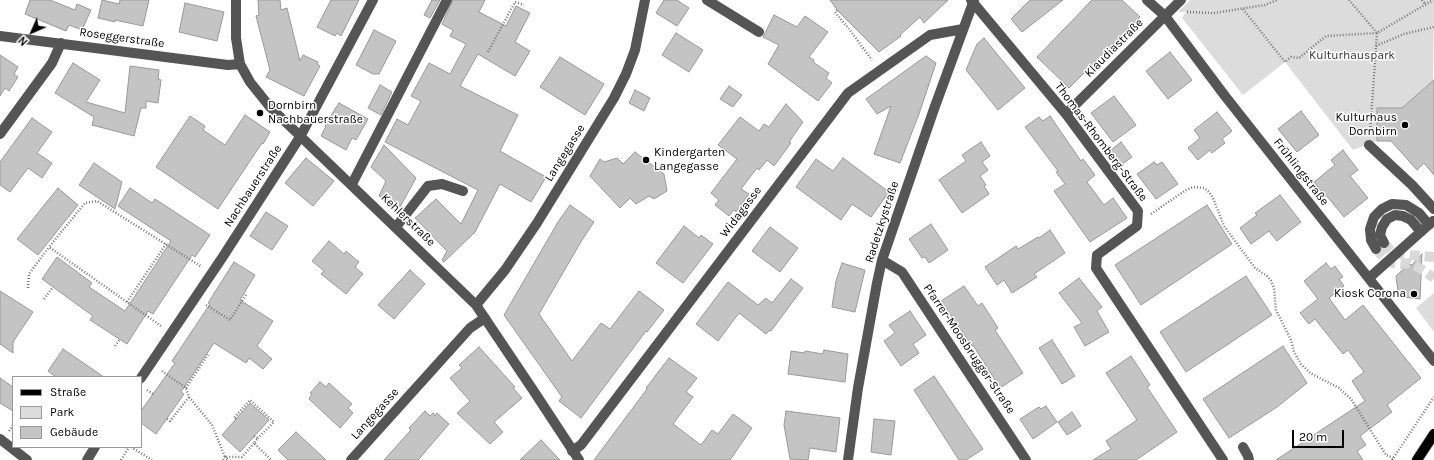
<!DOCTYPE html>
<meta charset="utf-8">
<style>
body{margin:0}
#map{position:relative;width:1434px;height:460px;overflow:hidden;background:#fff;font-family:Karla,sans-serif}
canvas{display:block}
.legend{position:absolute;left:12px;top:376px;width:130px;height:72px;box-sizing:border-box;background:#fff;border:1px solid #999;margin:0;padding:5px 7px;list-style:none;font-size:12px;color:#000}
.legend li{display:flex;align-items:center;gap:8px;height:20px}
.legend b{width:20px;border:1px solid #999}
.north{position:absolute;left:12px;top:12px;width:40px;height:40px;-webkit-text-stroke:3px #fff;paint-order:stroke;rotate:225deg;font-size:11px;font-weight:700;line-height:16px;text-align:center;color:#000}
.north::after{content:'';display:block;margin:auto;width:14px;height:18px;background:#000;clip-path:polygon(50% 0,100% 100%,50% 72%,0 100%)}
.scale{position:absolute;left:1292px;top:430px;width:52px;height:18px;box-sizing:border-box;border:2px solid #000;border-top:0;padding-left:5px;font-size:12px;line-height:14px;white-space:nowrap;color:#000;-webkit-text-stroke:3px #fff;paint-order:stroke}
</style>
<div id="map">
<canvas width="1434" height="460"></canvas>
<ul class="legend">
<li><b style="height:5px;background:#000"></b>Straße</li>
<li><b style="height:11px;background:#dcdcdc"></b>Park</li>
<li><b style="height:11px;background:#c4c4c4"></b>Gebäude</li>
</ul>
<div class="north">N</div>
<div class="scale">20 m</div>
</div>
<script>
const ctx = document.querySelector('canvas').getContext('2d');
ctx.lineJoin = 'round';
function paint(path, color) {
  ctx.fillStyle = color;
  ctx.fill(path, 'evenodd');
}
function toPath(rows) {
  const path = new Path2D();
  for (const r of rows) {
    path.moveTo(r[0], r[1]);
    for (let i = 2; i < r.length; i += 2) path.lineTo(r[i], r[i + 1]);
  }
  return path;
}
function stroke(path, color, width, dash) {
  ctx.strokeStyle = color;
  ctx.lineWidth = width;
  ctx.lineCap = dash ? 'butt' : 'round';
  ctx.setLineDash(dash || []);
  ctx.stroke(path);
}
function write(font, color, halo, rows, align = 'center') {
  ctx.font = font + ' Karla,sans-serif';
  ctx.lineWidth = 3;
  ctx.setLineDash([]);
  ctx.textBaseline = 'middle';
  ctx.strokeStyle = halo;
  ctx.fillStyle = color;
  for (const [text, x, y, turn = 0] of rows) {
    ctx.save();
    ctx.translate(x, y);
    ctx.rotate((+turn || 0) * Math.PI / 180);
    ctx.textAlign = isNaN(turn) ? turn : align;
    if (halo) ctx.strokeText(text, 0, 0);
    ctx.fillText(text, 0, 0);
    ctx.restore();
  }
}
const green = toPath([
 [1190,0,1434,0,1433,81,1402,108,1377,108,1377,141,1353,150,1285,62,1243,95,1182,18,1186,12,1178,12],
 [1434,293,1434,332,1416,308]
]);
const building = toPath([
 [30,0,50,0,75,10,77,4,91,10,82,30,69,25,66,31,25,14,30,0],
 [102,0,119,4,120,0,149,0,143,26,115,20,115,22,98,18,102,0],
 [258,0,280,0,281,10,287,8,300,61,303,55,318,62,317,64,320,66,304,96,266,77,270,70,256,16,259,15,258,0],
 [331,0,359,0,341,36,337,33,335,36,317,27,331,0],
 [432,0,440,0,430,18,424,15,432,0],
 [453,0,485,0,479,12,506,26,516,6,530,13,515,42,530,51,515,76,478,54,460,86,518,115,500,151,546,177,531,202,500,184,475,232,444,262,442,260,447,251,415,218,436,199,461,224,478,190,385,142,397,119,408,125,421,101,411,96,429,63,450,74,466,44,450,36,453,30,442,24,453,0],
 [664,0,677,0,689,8,677,26,656,13,664,0],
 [830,0,948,0,924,23,920,17,900,35,901,36,879,52,839,12,830,0],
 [1030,0,1063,0,1022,32,1011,19,1030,0],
 [1092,0,1122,0,1140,17,1069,88,1037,57,1092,0],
 [185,3,224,12,217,41,179,32,185,3],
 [774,15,797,27,805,16,828,32,809,57,814,60,813,62,829,73,826,78,832,83,818,101,768,64,779,45,763,37,774,15],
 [374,30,396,41,379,74,373,74,356,65,374,30],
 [676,33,703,50,689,72,662,55,676,33],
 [984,38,1025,88,998,110,966,70,977,44,984,38],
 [1170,52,1192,80,1168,99,1146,71,1170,52],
 [0,55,18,67,14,74,18,77,9,91,5,88,0,96,0,55],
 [926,56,936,63,919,114,900,163,874,154,891,106,877,114,866,99,926,56],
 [560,57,604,84,585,115,540,87,560,57],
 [73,63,100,80,86,102,125,113,130,66,159,70,158,79,161,80,158,103,146,101,146,108,141,108,134,136,92,125,94,117,55,93,73,63],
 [1434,80,1434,175,1424,163,1417,170,1391,141,1377,141,1377,108,1402,108,1434,80],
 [380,85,392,92,381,115,368,108,380,85],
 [729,86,742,95,733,107,720,99,729,86],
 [635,90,650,98,644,111,629,103,635,90],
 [1114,96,1136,125,1113,142,1091,113,1114,96],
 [339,103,368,119,356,140,352,138,346,150,321,136,326,126,325,125,339,103],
 [786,104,803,122,789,142,791,143,774,166,767,160,759,170,757,168,741,189,749,194,736,212,734,210,729,216,715,205,719,200,711,193,737,159,718,145,740,117,759,131,764,124,769,127,786,104],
 [1301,111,1319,135,1297,152,1278,129,1301,111],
 [1217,112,1232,131,1222,139,1225,143,1212,153,1210,150,1198,160,1188,148,1200,138,1194,130,1217,112],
 [245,115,270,132,263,144,262,143,218,209,156,167,190,116,205,126,203,130,225,145,245,115],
 [1050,116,1081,161,1083,159,1095,175,1087,182,1104,205,1113,198,1127,218,1090,242,1054,191,1065,184,1056,172,1058,171,1025,127,1039,117,1043,121,1050,116],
 [32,118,52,132,37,153,52,163,42,178,28,168,10,192,0,185,0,162,32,118],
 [981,142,990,156,982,162,988,170,980,176,986,185,984,186,989,194,962,213,939,180,966,161,962,155,981,142],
 [1121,142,1132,157,1117,168,1106,154,1121,142],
 [384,145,416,178,400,207,379,196,386,181,371,167,384,145],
 [1343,150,1358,170,1350,176,1368,198,1344,217,1326,195,1325,197,1314,182,1335,165,1331,160,1343,150],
 [635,152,664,174,667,191,654,199,649,196,636,204,630,198,620,208,590,176,600,159,604,162,617,158,623,164,635,152],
 [306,158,334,181,313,206,285,183,306,158],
 [843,158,889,192,871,217,852,204,841,220,796,187,816,159,833,171,843,158],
 [1154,162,1157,165,1162,162,1178,184,1156,199,1137,174,1154,162],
 [94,163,122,182,115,209,79,185,94,163],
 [58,188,78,205,38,255,17,239,58,188],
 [130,188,152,203,155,199,210,235,195,257,192,255,153,314,148,311,127,344,90,320,93,316,42,279,57,257,92,283,89,287,125,311,171,241,118,206,130,188],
 [1280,195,1301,222,1277,241,1269,231,1251,244,1240,228,1257,215,1255,213,1280,195],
 [570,205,594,222,582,240,539,314,572,361,601,323,610,329,639,291,664,310,647,332,646,331,581,418,559,401,562,397,504,315,558,222,570,205],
 [1207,205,1232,244,1141,305,1115,265,1207,205],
 [266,212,288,226,272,250,250,236,266,212],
 [931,224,948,250,929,263,925,257,922,258,909,239,931,224],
 [684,226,699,238,701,235,713,244,683,283,656,263,684,226],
 [770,227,798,248,780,272,752,251,770,227],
 [1050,230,1065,253,1034,274,1037,277,1012,293,1004,280,997,285,985,267,1016,246,1018,249,1038,237,1039,238,1050,230],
 [329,241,344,254,346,251,359,262,355,267,363,274,346,294,321,274,324,271,312,261,329,241],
 [1422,254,1420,299,1402,297,1398,292,1396,276,1409,264,1412,265,1422,254],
 [234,262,255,275,240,300,273,321,257,346,272,359,263,369,249,358,246,363,214,343,181,392,184,394,156,434,141,423,141,411,175,363,172,361,210,304,208,303,234,262],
 [842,263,865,270,855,312,832,307,836,281,842,263],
 [1326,263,1331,269,1335,266,1343,277,1339,279,1344,286,1329,298,1345,320,1363,305,1421,378,1387,405,1392,412,1360,436,1366,445,1357,451,1363,460,1276,460,1365,401,1352,381,1364,372,1348,350,1343,354,1315,319,1309,324,1300,313,1318,299,1304,281,1326,263],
 [410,270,425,284,394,319,378,305,410,270],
 [1246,276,1272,315,1186,372,1160,332,1246,276],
 [1079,278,1102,307,1097,311,1109,332,1085,346,1074,327,1082,323,1059,293,1079,278],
 [791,279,803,288,771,331,770,330,766,334,739,313,718,341,696,324,728,282,758,305,766,298,772,303,791,279],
 [964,286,978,306,982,303,998,328,995,330,1023,373,1000,388,973,345,972,346,941,301,964,286],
 [0,291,33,312,13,342,13,353,0,344,0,291],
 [910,311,926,335,913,344,919,353,901,366,884,341,895,333,889,325,910,311],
 [1052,340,1075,376,1062,384,1039,348,1052,340],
 [1283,346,1307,383,1277,407,1229,438,1203,399,1283,346],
 [479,347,515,387,513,388,522,398,494,422,503,432,490,444,457,413,470,401,450,378,462,368,459,365,479,347],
 [63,349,104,377,56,377,48,371,63,349],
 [824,350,848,354,845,382,788,374,791,351,805,353,805,351,823,354,824,350],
 [1131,356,1150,385,1147,387,1177,432,1136,460,1093,460,1111,449,1106,441,1137,420,1106,373,1131,356],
 [669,358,697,378,686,392,693,397,673,424,701,445,712,430,718,434,733,414,752,428,730,460,594,460,647,389,646,388,669,358],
 [934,376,983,449,966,460,959,460,914,390,934,376],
 [0,378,13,387,13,411,0,403,0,378],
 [320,382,326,387,329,383,352,404,348,408,353,413,340,428,309,399,312,394,310,393,320,382],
 [250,403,269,420,240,452,222,435,250,403],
 [1046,406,1057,422,1033,439,1020,419,1039,407,1041,409,1046,406],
 [425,411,430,416,433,413,435,416,437,413,449,424,418,460,384,460,411,430,409,428,425,411],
 [786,411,840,418,836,452,810,448,808,460,790,459,784,425,786,411],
 [1072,412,1081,426,1067,435,1058,422,1072,412],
 [874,419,895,421,891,455,871,452,874,419],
 [296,432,326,460,288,460,278,450,296,432],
 [541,440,560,460,520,460,541,440]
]);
const minorTunnel = toPath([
 [1384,243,1392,252,1405,255,1434,257],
 [1376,249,1386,260,1392,263,1401,264,1409,263,1418,267,1434,278]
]);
const path = toPath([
 [1349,0,1377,33],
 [1422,0,1426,5],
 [1243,9,1285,62,1291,57,1299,58,1326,36,1377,33],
 [837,10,835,12,849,29,872,60],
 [1187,12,1214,13,1265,5,1277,0],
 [1376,46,1404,34,1434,27],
 [488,52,515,2,524,5],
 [1370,133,1377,33,1433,0],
 [1151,214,1186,190,1193,187,1204,188,1209,192,1213,198,1224,226,1255,268,1267,276,1271,281,1274,288,1276,310,1291,340,1294,352,1301,364,1310,373,1339,388,1351,399,1386,455,1393,458],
 [28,288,29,274,49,247],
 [44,299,53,287],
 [127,302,166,244],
 [206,305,230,320,247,293],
 [161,326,49,247,85,203,97,201,202,267],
 [115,346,120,339],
 [162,371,186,388,189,397,212,425,225,457,242,457,254,443],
 [186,388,209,353],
 [147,390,153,394],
 [167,419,170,421,189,397],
 [236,419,234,418,250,400,274,422,258,438],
 [9,431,13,425],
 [254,436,258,438,254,443,271,460],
 [131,447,152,460],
 [121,460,129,447],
 [223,460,225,457,228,460],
 [1392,460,1434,397]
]);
const minor = toPath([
 [236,0,236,38,240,64,250,82,270,107,476,305,533,390,579,460],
 [707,0,759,32],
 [971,0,1066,114,1138,211,1137,226,1097,255,1096,268,1223,460],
 [1147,0,1165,16,1225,96,1434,361],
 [0,36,228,65,240,64],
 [1066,114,1181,0],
 [0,134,52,63,61,43],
 [1369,145,1412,185,1434,209],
 [352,184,447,0],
 [396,227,428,186,442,184,463,191],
 [1384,243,1380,235,1382,227,1387,219,1395,215,1403,216,1411,220,1421,232],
 [1376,249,1371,240,1370,229,1374,217,1382,209,1392,204,1406,205,1419,213,1429,225],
 [882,260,902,272,1026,460],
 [1369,278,1433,221],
 [476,305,505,270,537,223,614,98,626,74,635,50,645,0],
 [141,378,222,258,300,137,373,0],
 [0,439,27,460],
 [1243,447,1248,456,1249,460],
 [572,451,581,445,848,93,930,35,963,29],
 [87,460,95,447],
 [351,460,470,328,485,318],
 [848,460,858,388,877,283,882,260,934,109,974,0]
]);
const major = toPath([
 [1417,460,1434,434]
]);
const markers = [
 [260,113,4,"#000"],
 [1405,125,4,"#000"],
 [646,160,4,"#000"],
 [1414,294,4,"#000"]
];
const streetNames = [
 ["Roseggerstraße",122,38,8],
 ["Klaudiastraße",1114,48,-45],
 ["Thomas-Rhomberg-Straße",1101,142,53],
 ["Langegasse",565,153,-58],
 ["Frühlingstraße",1301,172,52],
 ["Nachbauerstraße",253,186,-57],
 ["Widagasse",741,212,-53],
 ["Kehlerstraße",408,220,44],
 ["Radetzkystraße",882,222,-72],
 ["Pfarrer-Moosbrugger-Straße",969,349,56],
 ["Langegasse",375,414,-48]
];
const parkNames = [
 ["Kulturhauspark",1352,56]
];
const poiNames = [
 ["Dornbirn",268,106],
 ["Nachbauerstraße",268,120],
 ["Kulturhaus",1397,118,"right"],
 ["Dornbirn",1397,132,"right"],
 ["Kindergarten",654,153],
 ["Langegasse",654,167],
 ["Kiosk Corona",1406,294,"right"]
];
paint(green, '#dcdcdc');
paint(building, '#c4c4c4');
stroke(building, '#999', 1);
stroke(minorTunnel, '#d9d9d9', 10, [10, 5]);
stroke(major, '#dbdbdb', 12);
stroke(path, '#777', 2.5, [1, 2]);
stroke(minor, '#555', 10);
stroke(major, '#000', 10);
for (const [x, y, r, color] of markers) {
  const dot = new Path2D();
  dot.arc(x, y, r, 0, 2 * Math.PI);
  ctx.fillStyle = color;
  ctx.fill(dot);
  stroke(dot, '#fff', 1.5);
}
write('12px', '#000', '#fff', streetNames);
write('12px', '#333', '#fff', parkNames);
write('12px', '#000', '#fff', poiNames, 'left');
</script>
